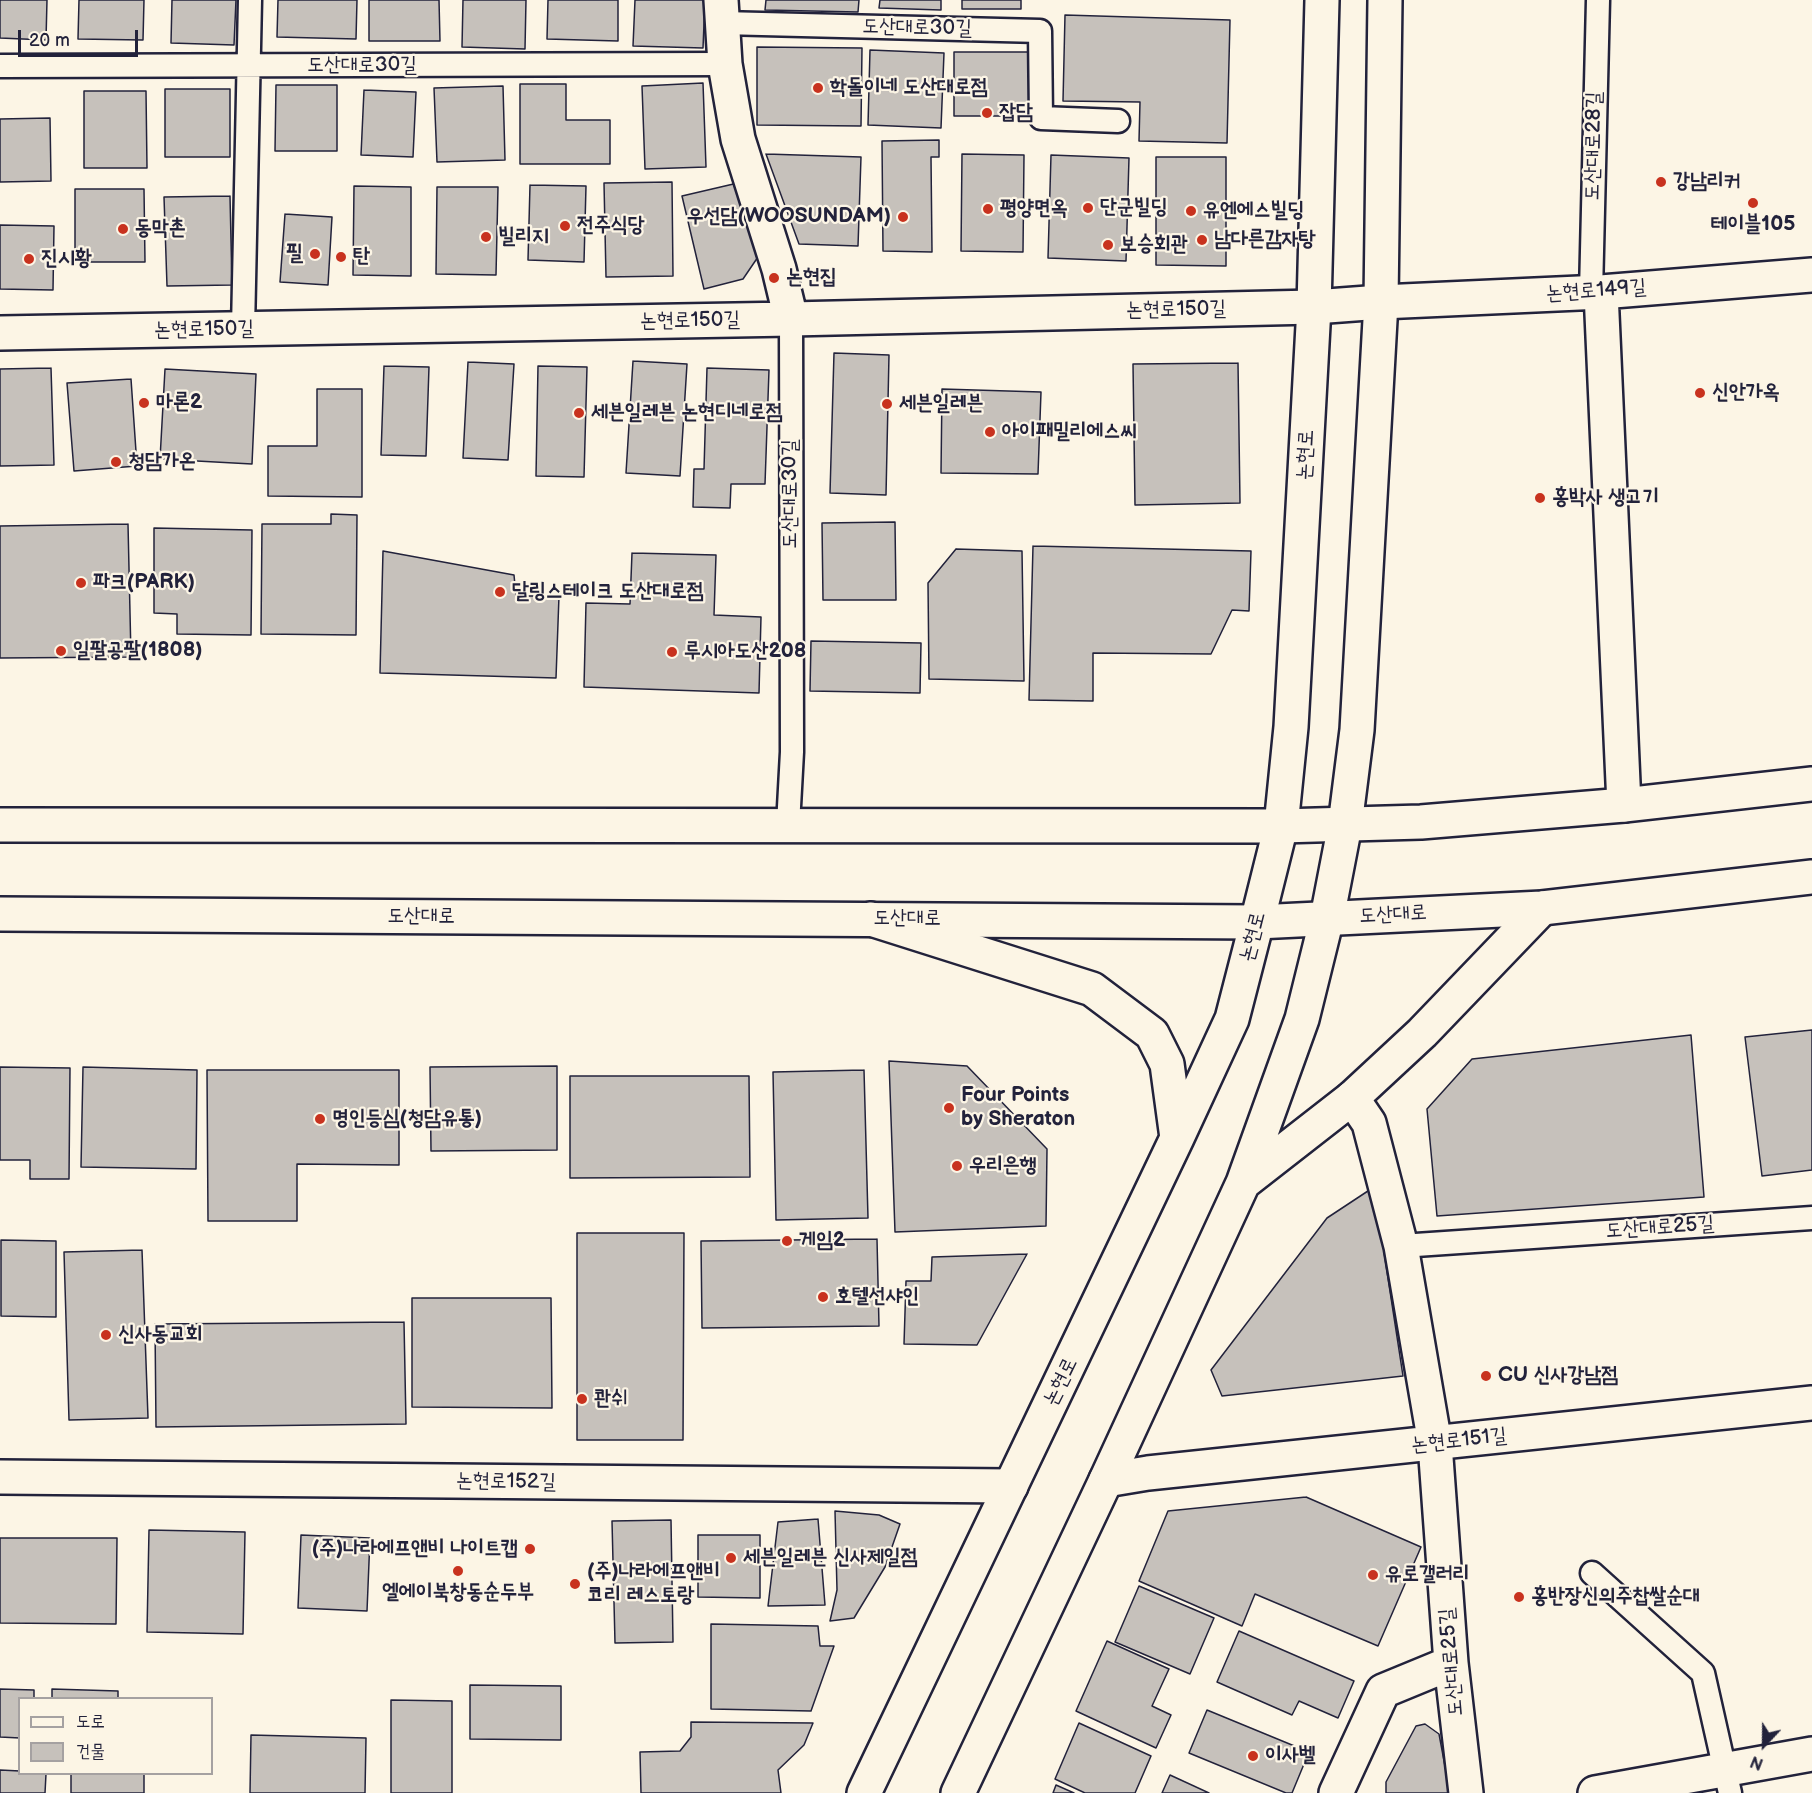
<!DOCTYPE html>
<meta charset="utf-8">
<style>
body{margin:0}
#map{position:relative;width:1812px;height:1793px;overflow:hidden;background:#fcf5e5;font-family:"Balsamiq Sans","Poor Story",sans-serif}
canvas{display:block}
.legend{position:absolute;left:18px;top:1697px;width:195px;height:78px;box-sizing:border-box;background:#fcf5e5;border:2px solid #a5a1a1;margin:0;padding:8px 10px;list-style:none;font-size:18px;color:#22223b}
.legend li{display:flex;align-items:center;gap:12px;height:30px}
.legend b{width:30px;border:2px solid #a5a1a1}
.north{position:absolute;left:1734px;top:1715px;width:60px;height:60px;-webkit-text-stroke:4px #fcf5e5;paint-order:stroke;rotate:202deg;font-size:16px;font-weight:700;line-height:24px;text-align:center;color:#22223b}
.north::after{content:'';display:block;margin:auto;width:21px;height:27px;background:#22223b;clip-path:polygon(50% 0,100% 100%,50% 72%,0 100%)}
.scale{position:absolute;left:18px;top:30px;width:120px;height:27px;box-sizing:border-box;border:3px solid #22223b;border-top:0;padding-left:8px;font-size:18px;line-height:21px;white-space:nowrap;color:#22223b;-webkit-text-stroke:4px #fcf5e5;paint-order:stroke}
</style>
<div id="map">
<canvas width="1812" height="1793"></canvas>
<ul class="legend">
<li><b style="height:8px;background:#fcf5e5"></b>도로</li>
<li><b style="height:16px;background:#c6c1bb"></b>건물</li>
</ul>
<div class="north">N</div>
<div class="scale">20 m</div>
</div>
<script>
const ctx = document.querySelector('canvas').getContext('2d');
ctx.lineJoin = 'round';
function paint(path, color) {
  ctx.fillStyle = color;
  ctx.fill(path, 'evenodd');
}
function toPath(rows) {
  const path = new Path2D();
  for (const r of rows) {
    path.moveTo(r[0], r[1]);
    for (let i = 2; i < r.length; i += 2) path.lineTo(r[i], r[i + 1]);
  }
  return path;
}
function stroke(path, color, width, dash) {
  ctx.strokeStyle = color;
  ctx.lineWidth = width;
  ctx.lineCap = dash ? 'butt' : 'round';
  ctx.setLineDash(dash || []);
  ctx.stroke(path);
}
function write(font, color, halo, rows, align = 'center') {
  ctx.font = font + ' "Balsamiq Sans","Poor Story",sans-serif';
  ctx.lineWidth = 4.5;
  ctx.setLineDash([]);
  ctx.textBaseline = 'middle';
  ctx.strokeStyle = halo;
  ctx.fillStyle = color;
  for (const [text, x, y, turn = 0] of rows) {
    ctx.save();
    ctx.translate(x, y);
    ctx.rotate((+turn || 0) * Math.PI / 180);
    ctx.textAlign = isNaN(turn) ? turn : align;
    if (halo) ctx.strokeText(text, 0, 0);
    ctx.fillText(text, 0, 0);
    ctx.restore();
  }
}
const building = toPath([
 [0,0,47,0,46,40,0,38,0,0],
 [79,0,144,0,143,40,78,39,79,0],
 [172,0,236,0,234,45,171,43,172,0],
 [278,0,357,0,356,39,277,37,278,0],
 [369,0,439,0,440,41,369,41,369,0],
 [463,0,526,0,525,49,462,47,463,0],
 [548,0,618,0,618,41,547,39,548,0],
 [635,0,705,0,703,48,633,46,635,0],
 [766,0,859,0,858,12,765,10,766,0],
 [880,0,941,0,941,10,879,8,880,0],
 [962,0,1021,0,1021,9,962,9,962,0],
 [1065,15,1230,20,1227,143,1139,141,1140,102,1063,101,1065,15],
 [757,47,862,48,861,126,757,125,757,47],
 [870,50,944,53,941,128,868,125,870,50],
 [954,52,1030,52,1030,116,954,116,954,52],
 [703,83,706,167,645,169,642,86,703,83],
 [520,84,566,84,566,120,610,120,610,164,520,164,520,84],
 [276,85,337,85,337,151,275,151,276,85],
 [503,86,505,160,437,162,434,88,503,86],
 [165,89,230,89,230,157,165,157,165,89],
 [364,90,416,92,413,157,361,155,364,90],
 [84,91,146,91,147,168,84,168,84,91],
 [50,118,51,181,0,182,0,119,50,118],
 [939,140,939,157,931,157,932,252,883,251,882,141,939,140],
 [766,154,861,157,858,246,799,244,766,154],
 [962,154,1024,155,1023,252,961,251,962,154],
 [1051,155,1129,158,1126,261,1048,258,1051,155],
 [1156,157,1226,157,1226,266,1156,265,1156,157],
 [672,182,673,276,606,277,604,183,672,182],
 [742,182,760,254,743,279,704,289,682,196,742,182],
 [530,185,586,186,584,262,528,260,530,185],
 [354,186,411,187,411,276,353,275,354,186],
 [437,187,498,187,496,275,436,274,437,187],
 [75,189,144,189,145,262,75,262,75,189],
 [230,196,232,285,167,286,164,197,230,196],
 [285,214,332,217,328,285,280,282,285,214],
 [0,225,54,226,53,290,0,289,0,225],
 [834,353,889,355,886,495,830,493,834,353],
 [633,361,687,364,680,476,626,473,633,361],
 [468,362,514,364,508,460,463,458,468,362],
 [1238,363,1240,503,1135,505,1133,364,1238,363],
 [384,366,429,367,426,456,381,455,384,366],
 [538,366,587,367,584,477,536,476,538,366],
 [51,368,54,465,0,466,0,369,51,368],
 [707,368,769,370,765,484,731,484,730,508,693,507,694,469,704,469,707,368],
 [165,369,256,374,252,464,160,459,165,369],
 [131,379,137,466,74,471,67,383,131,379],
 [317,389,362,389,362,497,268,496,268,446,317,446,317,389],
 [942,389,1041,392,1038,474,941,473,942,389],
 [331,514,357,515,356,635,261,634,262,524,331,524,331,514],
 [895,522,896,600,823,600,822,523,895,522],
 [128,524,131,657,0,658,0,526,128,524],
 [154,528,252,530,251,635,177,634,177,614,154,613,154,528],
 [1033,546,1251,551,1249,611,1232,610,1211,654,1093,653,1093,701,1029,700,1033,546],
 [956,549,1022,551,1024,681,929,679,928,583,956,549],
 [383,551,514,575,516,596,559,596,556,678,380,673,383,551],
 [632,553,716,555,714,615,761,617,759,693,584,687,586,603,630,604,632,553],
 [811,641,921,643,920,693,810,691,811,641],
 [1812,1030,1812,1170,1762,1176,1745,1037,1812,1030],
 [1691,1035,1704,1197,1437,1216,1427,1109,1472,1059,1691,1035],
 [889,1061,967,1066,1047,1149,1046,1226,895,1232,889,1061],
 [557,1066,557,1150,431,1151,430,1067,557,1066],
 [0,1067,70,1068,69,1179,30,1179,30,1160,0,1160,0,1067],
 [83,1067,197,1070,196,1169,81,1167,83,1067],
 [207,1070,399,1070,399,1165,297,1164,297,1221,208,1221,207,1070],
 [864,1070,868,1218,776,1220,773,1072,864,1070],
 [570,1076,749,1076,750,1177,570,1178,570,1076],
 [1374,1187,1403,1376,1222,1396,1211,1370,1327,1218,1374,1187],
 [577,1233,684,1233,683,1440,577,1440,577,1233],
 [877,1239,879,1326,702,1328,701,1241,877,1239],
 [1,1240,56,1241,56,1317,1,1316,1,1240],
 [142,1250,148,1418,69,1420,64,1252,142,1250],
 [1027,1254,977,1345,904,1344,906,1281,931,1281,932,1257,1027,1254],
 [412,1298,551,1298,552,1408,412,1407,412,1298],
 [404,1322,406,1424,156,1427,155,1324,404,1322],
 [1306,1497,1421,1547,1378,1646,1255,1594,1242,1626,1139,1581,1168,1511,1306,1497],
 [835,1511,879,1515,900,1524,885,1567,854,1618,830,1621,837,1590,835,1511],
 [818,1519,825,1605,768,1606,778,1522,818,1519],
 [671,1520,673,1642,615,1643,612,1521,671,1520],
 [149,1530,245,1532,243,1634,147,1632,149,1530],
 [301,1535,370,1538,367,1611,298,1608,301,1535],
 [698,1535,760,1535,760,1598,698,1597,698,1535],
 [0,1538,117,1538,116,1624,0,1623,0,1538],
 [1139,1586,1214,1618,1190,1674,1115,1642,1139,1586],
 [711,1624,818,1626,820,1646,834,1646,811,1711,711,1709,711,1624],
 [1239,1631,1354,1681,1338,1718,1299,1701,1292,1715,1217,1682,1239,1631],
 [1107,1641,1169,1669,1152,1706,1171,1715,1156,1748,1076,1711,1107,1641],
 [470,1685,561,1686,561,1740,470,1739,470,1685],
 [0,1689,34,1690,34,1698,20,1698,20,1738,0,1737,0,1689],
 [52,1689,118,1691,118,1698,52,1698,52,1689],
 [391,1700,452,1701,452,1793,391,1793,391,1700],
 [1207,1710,1309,1752,1292,1793,1286,1793,1189,1753,1207,1710],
 [691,1722,813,1723,804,1745,778,1770,781,1793,641,1793,640,1752,680,1751,691,1737,691,1722],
 [1079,1723,1151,1756,1135,1793,1085,1793,1055,1779,1079,1723],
 [1425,1724,1439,1734,1450,1793,1386,1793,1386,1782,1416,1726,1425,1724],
 [251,1735,366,1738,365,1793,250,1793,251,1735],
 [0,1770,20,1771,20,1774,46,1774,45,1793,0,1793,0,1770],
 [71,1774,144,1774,144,1793,71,1793,71,1774],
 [1170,1775,1209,1793,1162,1793,1170,1775],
 [1056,1785,1074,1793,1053,1793,1056,1785]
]);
const service = toPath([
 [722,23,1040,31,1041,118,1118,121],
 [0,66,725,64],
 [1591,293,1598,0],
 [243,329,250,0],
 [788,825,792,752,791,319],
 [1401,1246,1812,1218],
 [1592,1573,1703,1673,1730,1793]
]);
const minor = toPath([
 [721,0,725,64,738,139,779,269,791,319],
 [1601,292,1624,805],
 [0,333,791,319,1314,307,1381,302,1601,292,1812,275],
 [1352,1098,1369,1123,1401,1246,1435,1444,1451,1663,1466,1793],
 [0,1477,1011,1486],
 [1106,1480,1148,1473,1812,1403],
 [1336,1793,1383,1691,1451,1663],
 [1595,1793,1812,1754]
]);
const secondary = toPath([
 [0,825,1281,826,1421,822,1624,805,1812,784],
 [0,914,1257,922,1542,908,1812,877]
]);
const primary = toPath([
 [871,919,1092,989,1152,1034,1167,1064,1177,1138],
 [1243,1183,1352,1098,1422,1033,1542,908],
 [864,1793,1177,1138,1232,1019,1257,922,1281,826,1291,727,1314,307,1322,0],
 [958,1793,1106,1480,1243,1183,1302,1019,1327,918,1345,825,1357,730,1381,302,1385,0]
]);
const markers = [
 [818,88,6,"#c8321e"],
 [987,113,6,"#c8321e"],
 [1661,182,6,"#c8321e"],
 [1753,203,6,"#c8321e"],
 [1088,208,6,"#c8321e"],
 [988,209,6,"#c8321e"],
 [1191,211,6,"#c8321e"],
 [903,217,6,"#c8321e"],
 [565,226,6,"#c8321e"],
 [123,229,6,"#c8321e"],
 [486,237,6,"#c8321e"],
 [1202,240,6,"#c8321e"],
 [1108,245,6,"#c8321e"],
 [315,254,6,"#c8321e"],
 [341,257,6,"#c8321e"],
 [29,259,6,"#c8321e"],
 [774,278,6,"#c8321e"],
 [1700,393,6,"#c8321e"],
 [144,403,6,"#c8321e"],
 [887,404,6,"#c8321e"],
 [579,413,6,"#c8321e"],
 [990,432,6,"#c8321e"],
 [116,462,6,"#c8321e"],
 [1540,498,6,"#c8321e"],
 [81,583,6,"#c8321e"],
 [500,592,6,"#c8321e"],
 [61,651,6,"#c8321e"],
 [672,652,6,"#c8321e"],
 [949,1108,6,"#c8321e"],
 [320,1119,6,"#c8321e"],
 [957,1166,6,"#c8321e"],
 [787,1241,6,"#c8321e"],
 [823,1297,6,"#c8321e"],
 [106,1335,6,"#c8321e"],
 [1486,1376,6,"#c8321e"],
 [582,1399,6,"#c8321e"],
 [530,1549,6,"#c8321e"],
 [731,1558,6,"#c8321e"],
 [458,1571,6,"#c8321e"],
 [1373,1575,6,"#c8321e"],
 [575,1584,6,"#c8321e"],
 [1519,1597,6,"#c8321e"],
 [1253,1756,6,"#c8321e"]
];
const streetNames = [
 ["도산대로30길",917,28,1],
 ["도산대로30길",362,66],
 ["도산대로28길",1594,146,-89],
 ["논현로149길",1596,291,-4],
 ["논현로150길",1176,310,-1],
 ["논현로150길",690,321,-1],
 ["논현로150길",204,330,-1],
 ["논현로",1306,455,-87],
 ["도산대로30길",791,494,-90],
 ["도산대로",1393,915,-3],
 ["도산대로",421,917],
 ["도산대로",907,919],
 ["논현로",1253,937,-76],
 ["도산대로25길",1660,1228,-4],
 ["논현로",1061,1382,-64],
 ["논현로151길",1459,1441,-6],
 ["논현로152길",506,1482,1],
 ["도산대로25길",1452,1662,-95]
];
const poiNames = [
 ["학돌이네 도산대로점",830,88],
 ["잡담",999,113],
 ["강남리커",1673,182],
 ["단군빌딩",1100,208],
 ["평양면옥",1000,209],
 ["유엔에스빌딩",1203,211],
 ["우선담(WOOSUNDAM)",891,217,"right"],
 ["테이블105",1753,225,"center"],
 ["전주식당",577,226],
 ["동막촌",135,229],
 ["빌리지",498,237],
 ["남다른감자탕",1214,240],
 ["보승회관",1120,245],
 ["필",303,254,"right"],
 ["탄",353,257],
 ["진시황",41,259],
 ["논현집",786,278],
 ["신안가옥",1712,393],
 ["마론2",156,403],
 ["세븐일레븐",899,404],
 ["세븐일레븐 논현디네로점",591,413],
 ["아이패밀리에스씨",1002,432],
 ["청담가온",128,462],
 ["홍박사 생고기",1552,498],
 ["파크(PARK)",93,583],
 ["달링스테이크 도산대로점",512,592],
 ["일팔공팔(1808)",73,651],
 ["루시아도산208",684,652],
 ["Four Points",961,1096],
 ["by Sheraton",961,1120],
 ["명인등심(청담유통)",332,1119],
 ["우리은행",969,1166],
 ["게임2",799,1241],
 ["호텔선샤인",835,1297],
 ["신사동교회",118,1335],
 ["CU 신사강남점",1498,1376],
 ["콴쉬",594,1399],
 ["(주)나라에프앤비 나이트캡",518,1549,"right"],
 ["세븐일레븐 신사제일점",743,1558],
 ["(주)나라에프앤비",587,1572],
 ["코리 레스토랑",587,1596],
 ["유로갤러리",1385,1575],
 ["엘에이북창동순두부",458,1593,"center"],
 ["홍반장신의주찹쌀순대",1531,1597],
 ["이사벨",1265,1756]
];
paint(building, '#c6c1bb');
stroke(building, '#22223b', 1.5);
stroke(service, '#22223b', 27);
stroke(minor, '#22223b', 38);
stroke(secondary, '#22223b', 38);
stroke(primary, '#22223b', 38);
stroke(service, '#fcf5e5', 22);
stroke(minor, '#fcf5e5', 33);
stroke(secondary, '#fcf5e5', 33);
stroke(primary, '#fcf5e5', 33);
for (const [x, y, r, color] of markers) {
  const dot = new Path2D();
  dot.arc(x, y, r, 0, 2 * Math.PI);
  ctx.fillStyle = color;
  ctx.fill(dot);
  stroke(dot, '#fcf5e5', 2);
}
write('21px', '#22223b', '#fcf5e5', streetNames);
write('bold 21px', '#22223b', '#fcf5e5', poiNames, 'left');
</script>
